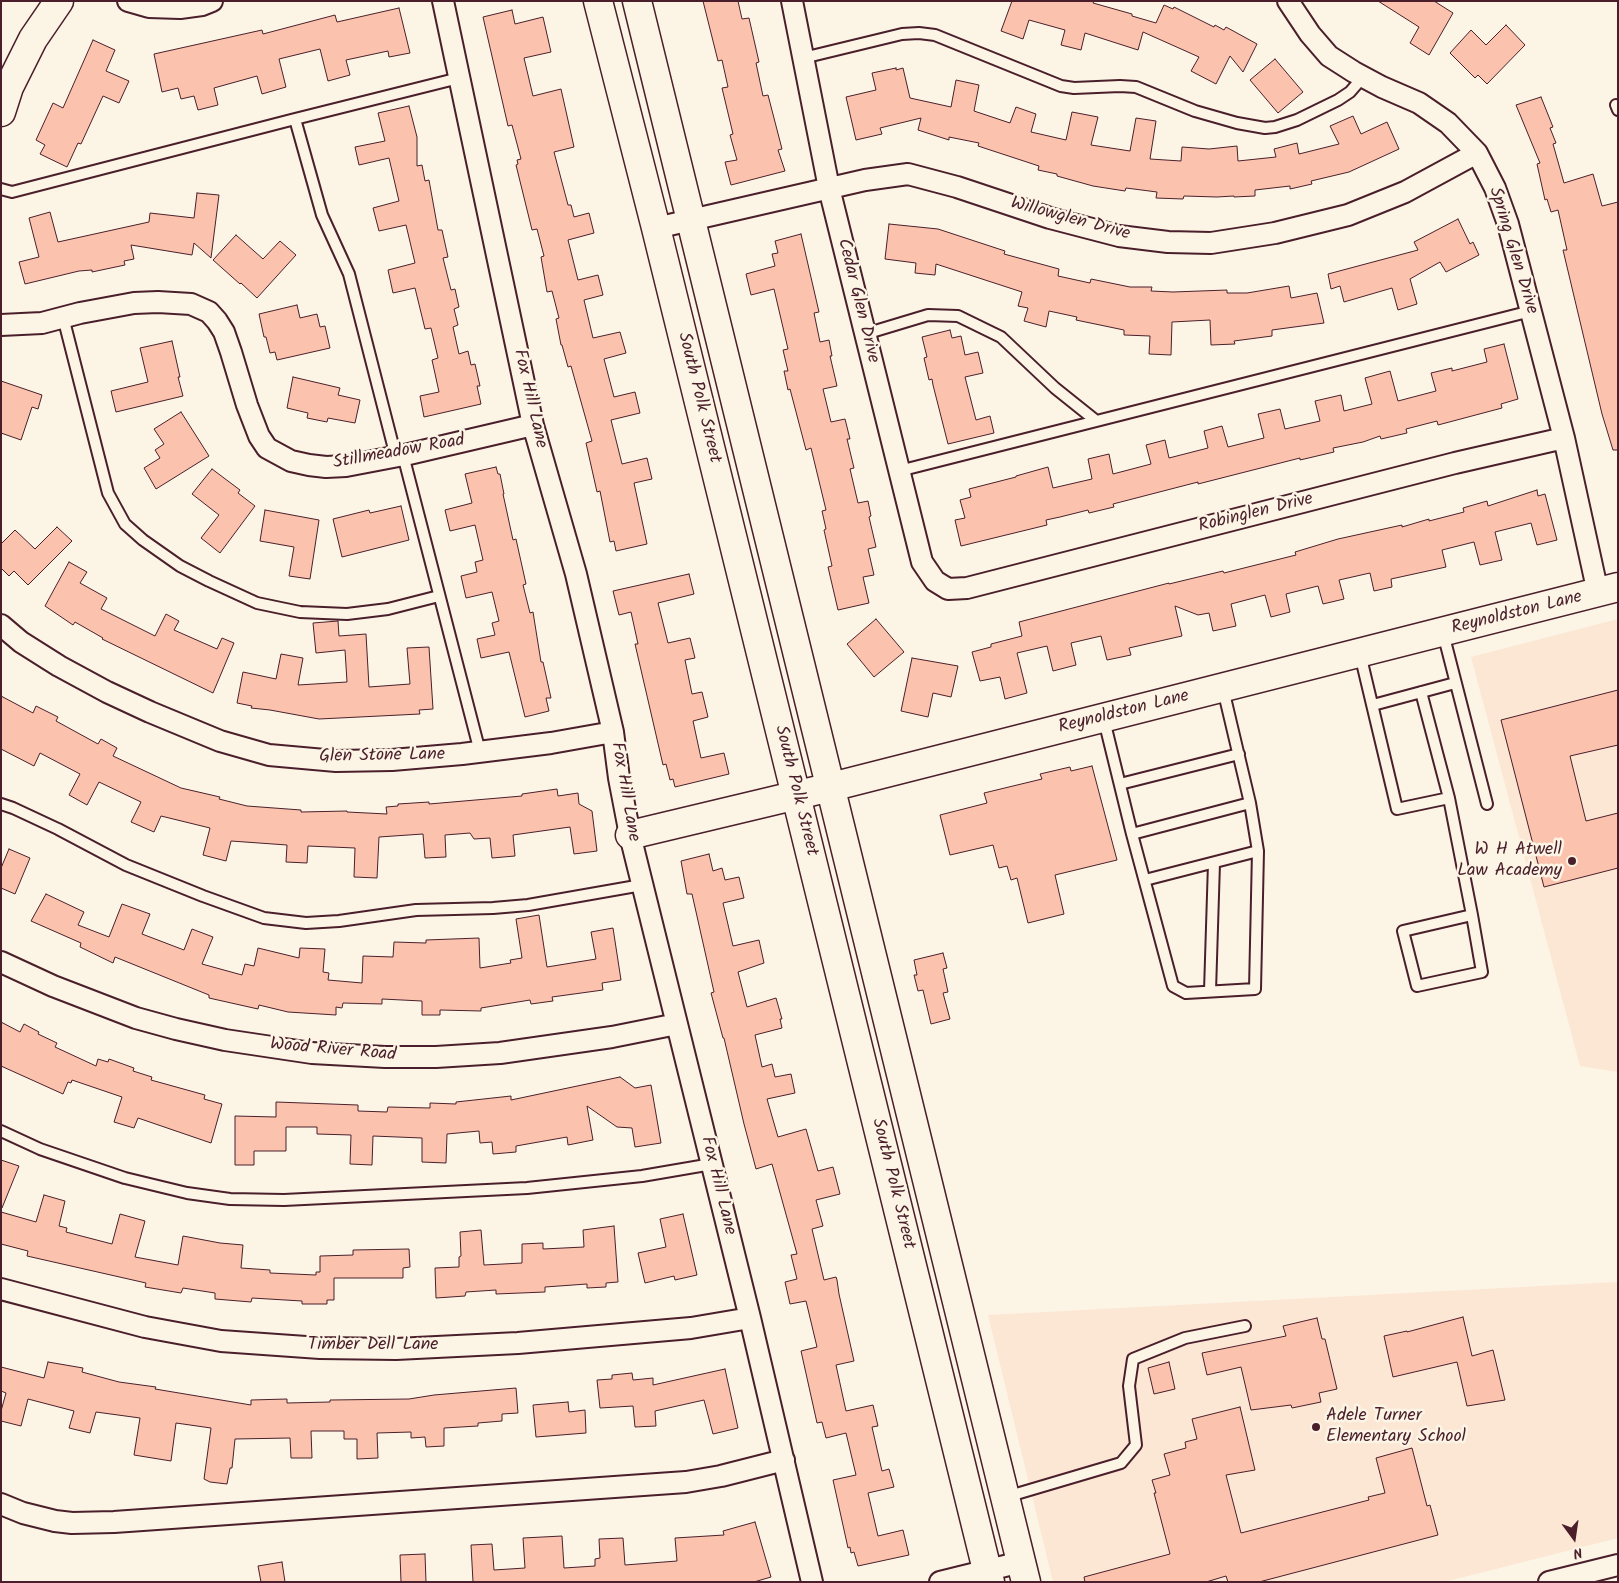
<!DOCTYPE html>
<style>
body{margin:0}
#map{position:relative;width:1619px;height:1583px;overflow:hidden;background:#fcf5e5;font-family:Kalam,sans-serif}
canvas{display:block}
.frame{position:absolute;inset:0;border:2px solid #4a1f2b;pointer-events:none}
.north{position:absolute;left:1549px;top:1513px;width:50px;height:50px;-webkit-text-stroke:4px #fcf5e5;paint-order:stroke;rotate:166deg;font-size:14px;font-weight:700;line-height:20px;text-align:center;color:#4a1f2b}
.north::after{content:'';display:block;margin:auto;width:18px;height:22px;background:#4a1f2b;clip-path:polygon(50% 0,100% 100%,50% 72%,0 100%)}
</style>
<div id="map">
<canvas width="1619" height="1583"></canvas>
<div class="frame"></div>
<div class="north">N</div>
</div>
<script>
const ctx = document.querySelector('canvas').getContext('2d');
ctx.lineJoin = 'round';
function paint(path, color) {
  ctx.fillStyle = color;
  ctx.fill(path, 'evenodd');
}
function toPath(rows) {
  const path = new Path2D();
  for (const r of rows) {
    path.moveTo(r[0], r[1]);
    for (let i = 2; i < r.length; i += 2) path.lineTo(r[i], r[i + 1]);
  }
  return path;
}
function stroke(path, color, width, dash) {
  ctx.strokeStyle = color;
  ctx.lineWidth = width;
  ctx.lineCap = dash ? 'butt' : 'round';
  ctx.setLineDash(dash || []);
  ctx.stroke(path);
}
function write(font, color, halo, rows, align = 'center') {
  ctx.font = font + ' Kalam,sans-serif';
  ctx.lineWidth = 5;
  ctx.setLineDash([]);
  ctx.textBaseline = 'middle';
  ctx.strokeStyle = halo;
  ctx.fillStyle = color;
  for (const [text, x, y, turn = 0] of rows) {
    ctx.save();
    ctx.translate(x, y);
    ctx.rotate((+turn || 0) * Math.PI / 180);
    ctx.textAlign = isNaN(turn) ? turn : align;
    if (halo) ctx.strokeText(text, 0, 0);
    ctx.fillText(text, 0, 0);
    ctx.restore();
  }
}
const built = toPath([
 [1618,619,1618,1072,1580,1066,1471,657],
 [1618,1282,1618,1538,1444,1582,1053,1582,988,1315]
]);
const building = toPath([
 [703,1,738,1,742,19,749,18,759,62,756,63,763,96,768,95,782,149,778,150,785,171,731,185,725,162,737,160,730,135,733,134,722,88,728,87,722,60,718,61,703,1],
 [1012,1,1094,1,1093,3,1132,14,1132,16,1156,23,1164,5,1173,9,1174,7,1214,27,1215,25,1224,30,1226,27,1257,44,1243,72,1230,56,1216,84,1191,71,1199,57,1143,32,1138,50,1085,33,1081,50,1061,45,1065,30,1029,20,1023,39,1001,31,1012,1],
 [1378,1,1434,1,1453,13,1429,55,1410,43,1419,27,1378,1],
 [399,8,410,53,389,57,388,51,346,60,350,75,328,81,320,49,279,59,286,87,262,94,257,76,214,88,218,105,198,110,194,96,181,99,178,88,162,92,154,54,262,30,263,34,335,15,337,22,399,8],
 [512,10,515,24,543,17,551,52,524,58,533,96,561,89,574,147,554,152,568,205,571,205,574,217,589,213,594,233,568,240,578,280,598,275,603,295,584,300,593,338,620,332,626,353,604,359,614,397,635,392,640,413,611,420,622,464,647,458,652,479,634,483,647,544,616,551,614,541,610,542,600,491,597,492,586,443,592,441,571,366,568,367,562,345,561,345,556,319,559,318,552,291,547,292,541,257,544,256,537,229,532,230,516,165,518,164,517,160,521,159,512,125,508,126,483,17,512,10],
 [1506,25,1525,45,1487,84,1478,75,1475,78,1450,53,1471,30,1486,45,1506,25],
 [93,40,115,50,106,71,129,81,119,103,103,96,81,144,78,143,67,167,40,154,45,145,36,140,53,103,63,108,93,40],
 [1275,59,1303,92,1278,113,1250,80,1275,59],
 [896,68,896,70,903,68,910,98,951,107,956,80,979,85,974,111,1010,123,1016,107,1036,114,1031,132,1066,140,1072,112,1098,117,1091,145,1130,151,1136,118,1156,121,1150,159,1181,161,1182,147,1209,149,1237,146,1238,161,1276,157,1274,149,1297,143,1299,154,1339,144,1330,126,1353,116,1361,134,1387,122,1399,149,1349,172,1311,181,1312,184,1290,189,1290,186,1255,190,1255,196,1234,197,1234,196,1217,197,1184,196,1183,199,1156,198,1157,192,1126,188,1125,191,1093,186,1057,176,1057,174,1038,170,1039,166,978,146,979,143,949,137,949,140,918,130,921,118,880,128,882,134,856,140,846,97,876,90,872,73,896,68],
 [1541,97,1553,127,1550,128,1556,143,1553,144,1564,183,1593,174,1602,206,1618,202,1618,450,1613,450,1602,414,1563,250,1567,250,1558,210,1551,212,1547,199,1545,200,1537,164,1540,163,1516,105,1541,97],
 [409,106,417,137,417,166,422,165,425,181,429,180,438,230,442,230,448,257,443,258,451,290,455,289,459,307,454,309,458,325,453,327,459,354,468,351,471,365,475,364,480,386,477,386,481,404,424,417,420,396,439,392,432,360,438,358,431,328,425,329,415,288,393,293,388,270,415,263,406,225,379,231,373,208,399,201,389,158,359,165,355,147,385,141,378,113,409,106],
 [197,193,219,195,211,258,194,243,192,255,131,245,134,259,124,261,125,265,92,272,92,270,79,271,25,284,19,262,39,257,29,218,50,212,58,242,149,222,150,213,194,218,197,193],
 [1458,219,1470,244,1473,242,1479,255,1446,272,1440,262,1410,279,1417,304,1398,310,1392,288,1344,302,1340,286,1331,289,1328,274,1418,250,1414,242,1458,219],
 [889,224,938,229,1005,251,1004,254,1059,269,1058,276,1090,283,1091,279,1130,287,1152,287,1151,291,1173,292,1227,290,1227,293,1247,293,1289,286,1291,298,1317,293,1324,323,1272,330,1272,336,1234,341,1235,344,1211,345,1210,320,1172,322,1171,355,1149,354,1150,336,1124,335,1124,330,1076,320,1077,317,1049,311,1046,327,1024,321,1028,308,1018,306,1022,292,936,264,935,275,915,273,916,263,885,259,889,224],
 [801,234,819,312,814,313,820,342,829,340,832,356,830,356,837,386,823,389,831,422,845,419,850,439,847,439,854,468,850,469,858,503,868,501,871,516,869,517,876,547,868,549,874,575,863,577,869,603,838,610,828,567,832,566,824,530,826,529,822,511,826,510,811,448,806,450,790,389,788,390,784,371,788,371,783,350,788,349,774,289,751,295,746,274,775,266,772,254,778,253,775,241,801,234],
 [236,235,263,259,280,241,296,255,257,298,241,283,240,284,213,260,236,235],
 [297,305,300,318,317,314,320,327,325,326,330,348,277,360,275,352,270,353,266,337,264,337,259,314,297,305],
 [950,330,952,338,961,336,965,355,978,352,983,373,965,377,976,420,990,416,994,433,948,444,933,385,932,379,929,380,924,358,927,357,922,337,950,330],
 [172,341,180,377,178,377,183,396,116,412,111,391,148,382,140,348,172,341],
 [1504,344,1518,399,1501,404,1502,408,1438,425,1437,421,1406,429,1407,433,1381,439,1380,436,1363,442,1333,448,1334,452,1300,460,1300,458,1198,484,1198,482,1113,504,1114,507,1089,513,1088,510,1060,517,1046,520,1047,525,961,546,955,520,965,518,960,500,971,497,969,489,1016,477,1016,476,1048,467,1053,488,1092,479,1088,459,1109,454,1113,474,1151,464,1146,445,1165,440,1169,458,1208,448,1204,431,1222,426,1228,447,1264,438,1258,414,1280,409,1285,429,1320,421,1315,401,1341,395,1344,411,1372,404,1365,378,1390,371,1398,401,1436,391,1431,373,1452,368,1452,371,1487,362,1484,349,1504,344],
 [293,377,340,388,338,395,360,400,355,423,328,418,327,422,307,418,308,413,287,408,293,377],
 [1,381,42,395,38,409,32,407,21,440,1,433,1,381],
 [181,412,209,456,156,489,144,468,160,458,155,450,164,444,154,429,181,412],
 [496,467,498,474,500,474,504,494,503,494,513,540,516,539,526,584,523,585,530,613,533,612,541,662,543,662,551,698,546,698,549,711,525,717,509,652,481,658,477,639,495,635,492,623,499,621,492,592,466,598,461,576,477,572,475,562,483,560,475,525,450,531,445,510,472,503,465,474,496,467],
 [212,469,240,490,238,493,255,506,220,553,201,538,219,515,192,494,212,469],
 [1537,490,1538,496,1545,494,1557,540,1537,545,1531,523,1495,532,1502,560,1480,565,1474,542,1442,550,1446,567,1391,579,1392,587,1374,591,1370,573,1339,580,1344,599,1323,604,1318,586,1286,594,1290,612,1271,617,1265,595,1231,604,1236,626,1213,631,1209,613,1198,615,1175,606,1182,636,1129,648,1131,655,1107,660,1101,636,1071,643,1076,665,1053,671,1047,646,1017,653,1027,693,1005,699,1000,677,980,681,972,652,991,647,991,644,1022,636,1019,622,1169,583,1169,584,1223,571,1224,573,1296,555,1295,552,1338,539,1402,525,1402,527,1429,519,1429,521,1464,512,1463,508,1487,501,1488,506,1537,490],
 [401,506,409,540,342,557,333,519,369,510,370,513,401,506],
 [265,510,319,520,310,579,289,576,294,547,260,541,265,510],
 [57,527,72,541,28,585,14,571,9,576,1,568,1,544,15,530,35,549,57,527],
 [69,562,87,572,80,583,107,598,101,609,155,636,166,614,179,621,174,630,217,649,222,638,234,643,213,693,102,639,103,638,75,622,73,625,45,606,69,562],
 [689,574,694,594,658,603,668,643,690,638,695,658,685,660,692,694,702,692,708,717,693,721,701,758,724,753,729,774,675,787,673,779,670,780,666,764,663,765,635,644,638,644,631,612,619,615,613,591,689,574],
 [876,619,904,652,874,677,847,644,876,619],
 [338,621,339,636,366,634,369,687,410,684,407,648,429,647,433,709,419,710,420,714,319,719,270,710,251,708,252,706,237,703,243,672,276,679,281,654,303,658,298,685,347,682,345,650,316,653,313,623,338,621],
 [912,658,958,666,951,697,933,693,928,717,901,711,912,658],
 [1618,690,1618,745,1570,756,1586,821,1618,813,1618,868,1544,887,1501,720,1618,690],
 [1,696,33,713,36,706,58,717,56,721,98,744,101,739,117,748,113,756,181,788,220,797,219,799,247,806,301,810,301,812,347,811,347,812,387,814,386,807,398,806,398,804,429,802,429,804,522,796,522,794,557,789,558,796,578,793,579,804,592,811,597,851,574,854,570,827,513,835,515,856,492,858,490,838,474,839,470,833,445,835,446,857,425,858,423,834,379,837,377,878,354,877,355,848,308,846,307,863,286,862,287,845,231,841,226,861,203,855,210,828,161,816,154,832,131,822,141,802,99,782,87,805,69,795,80,774,40,753,34,766,1,749,1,696],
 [1092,766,1117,860,1055,875,1064,914,1028,923,1017,878,1011,880,1007,866,999,868,993,845,950,855,940,815,987,803,984,793,1042,779,1040,774,1070,767,1071,771,1092,766],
 [9,849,30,858,15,894,1,888,1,868,9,849],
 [709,854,713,871,722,868,725,880,739,877,744,898,723,903,733,946,759,940,764,963,738,972,747,1007,776,998,782,1019,780,1019,782,1028,755,1035,762,1067,772,1064,775,1077,791,1074,795,1093,767,1099,778,1137,806,1129,818,1171,833,1167,840,1194,816,1200,823,1226,812,1229,824,1280,836,1277,837,1280,839,1294,854,1361,836,1365,846,1411,873,1405,878,1426,872,1427,882,1471,889,1469,894,1487,868,1493,878,1536,903,1530,909,1555,858,1566,854,1552,851,1553,850,1547,848,1548,833,1480,856,1475,846,1433,826,1438,822,1422,817,1423,801,1351,817,1347,806,1301,790,1304,785,1282,797,1279,791,1255,797,1254,772,1164,756,1169,744,1124,724,1038,723,1038,711,993,714,992,692,894,687,894,681,861,709,854],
 [46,894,84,912,78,925,109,937,122,904,150,914,142,934,184,950,192,929,213,937,202,964,242,975,245,964,254,966,258,948,299,958,300,948,325,949,323,972,329,973,328,980,362,983,363,956,393,957,394,942,426,943,426,940,479,938,480,968,511,963,510,960,522,958,516,919,539,915,547,967,596,959,591,932,613,928,621,980,602,983,603,990,552,997,553,1001,531,1004,530,1000,481,1008,481,1011,440,1010,440,1015,422,1015,422,1001,382,999,382,1004,343,1003,342,1008,336,1007,336,1015,288,1012,259,1005,258,1009,209,998,209,995,115,957,113,963,80,947,81,943,31,921,46,894],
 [943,953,947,968,943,969,948,992,943,993,950,1019,931,1024,923,990,918,991,914,975,917,975,914,960,943,953],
 [1,1022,20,1032,24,1024,39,1032,38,1034,57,1043,55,1047,96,1066,98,1059,108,1062,109,1059,134,1068,133,1071,152,1077,151,1080,205,1095,204,1099,222,1104,211,1143,138,1118,134,1128,114,1122,122,1097,72,1080,71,1083,68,1082,63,1094,1,1066,1,1022],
 [620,1077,635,1088,651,1085,661,1143,635,1147,632,1128,617,1127,587,1106,593,1140,568,1145,567,1137,516,1146,516,1152,493,1154,492,1142,480,1143,479,1131,447,1134,446,1163,422,1162,422,1138,373,1136,372,1165,350,1164,351,1135,317,1134,317,1127,286,1127,286,1151,254,1151,254,1165,235,1165,235,1116,276,1117,276,1102,358,1105,358,1111,387,1112,388,1107,430,1108,430,1103,456,1104,456,1102,511,1096,511,1100,620,1077],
 [1,1160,19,1166,2,1208,1,1207,1,1160],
 [44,1195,65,1201,59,1226,67,1228,66,1232,112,1244,120,1214,145,1221,135,1257,178,1265,183,1236,220,1243,243,1245,241,1268,270,1270,270,1273,316,1275,316,1272,320,1272,320,1256,353,1255,353,1250,409,1249,410,1267,403,1268,403,1278,334,1278,334,1300,327,1300,327,1304,302,1304,302,1301,252,1298,251,1302,215,1299,215,1293,183,1288,181,1293,145,1287,146,1283,27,1256,28,1251,1,1244,1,1212,36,1222,44,1195],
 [683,1214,697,1275,675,1280,674,1276,645,1283,638,1253,666,1247,660,1219,683,1214],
 [614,1226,618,1282,606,1283,606,1287,587,1288,587,1284,545,1287,545,1292,496,1294,496,1290,466,1292,465,1296,436,1298,435,1268,459,1267,459,1257,461,1256,460,1232,481,1230,484,1265,522,1263,522,1244,543,1243,543,1249,584,1247,583,1230,614,1226],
 [1463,1317,1472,1356,1493,1350,1505,1400,1467,1406,1457,1362,1393,1377,1384,1336,1407,1331,1407,1332,1463,1317],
 [1317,1318,1322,1339,1325,1339,1337,1389,1319,1393,1321,1402,1292,1408,1291,1405,1251,1410,1241,1367,1207,1375,1202,1353,1286,1336,1283,1326,1317,1318],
 [48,1362,83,1368,82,1372,119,1382,156,1387,155,1389,251,1405,251,1400,287,1399,287,1403,330,1402,330,1400,409,1399,434,1395,516,1388,518,1413,502,1414,502,1421,478,1423,478,1426,444,1428,444,1446,426,1447,425,1437,411,1438,411,1432,377,1433,378,1458,357,1459,357,1439,344,1439,344,1431,311,1431,312,1458,291,1458,290,1438,235,1439,232,1468,230,1468,227,1484,210,1482,204,1479,211,1428,176,1423,171,1461,134,1455,140,1418,96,1412,90,1433,69,1428,74,1411,28,1399,21,1426,1,1421,1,1411,6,1393,1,1391,1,1367,44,1378,48,1362],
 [1169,1362,1175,1389,1154,1394,1148,1368,1169,1362],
 [725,1369,738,1428,713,1434,704,1400,655,1411,656,1426,635,1427,633,1406,600,1408,597,1380,612,1379,612,1375,632,1373,633,1380,653,1378,653,1385,725,1369],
 [568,1402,569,1412,585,1410,586,1433,536,1437,533,1405,568,1402],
 [1240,1407,1255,1470,1226,1475,1241,1533,1369,1500,1368,1497,1385,1493,1376,1458,1412,1448,1427,1506,1430,1505,1438,1535,1259,1582,1228,1582,1226,1576,1206,1582,1085,1582,1084,1577,1170,1554,1154,1493,1156,1493,1152,1480,1170,1475,1164,1454,1186,1448,1185,1442,1197,1439,1192,1419,1240,1407],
 [755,1522,771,1577,754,1582,473,1582,471,1545,492,1544,494,1570,525,1568,523,1538,562,1536,564,1568,595,1566,595,1559,600,1558,599,1539,623,1538,625,1565,677,1561,675,1538,724,1535,723,1531,755,1522],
 [425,1554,426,1582,401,1582,400,1555,425,1554],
 [282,1562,285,1582,261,1582,258,1566,282,1562]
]);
const lane = toPath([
 [803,58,902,34,919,33,935,35,1061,86,1074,88,1120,86,1136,87,1195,111,1237,123,1265,128,1275,127,1297,120,1338,100,1350,92,1363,77],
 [1616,105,1618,110],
 [295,119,459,78],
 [1,189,12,192,295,119,322,215,349,274,396,457],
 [63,317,108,493,125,524,143,540,180,566,209,581,257,603,300,612,347,614,388,609,439,596],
 [865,334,928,315,958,316,1001,337,1055,388,1095,420],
 [403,455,480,752],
 [899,471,1531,311],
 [1443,633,1487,804],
 [1360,654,1397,809,1449,798,1421,692],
 [1373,705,1455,683],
 [1104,720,1132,834,1173,986,1186,993,1255,989,1258,851,1250,803,1223,689],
 [1120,784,1239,754],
 [1449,798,1472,915,1482,972,1417,986,1403,931,1472,915],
 [1,804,13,808,58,829,126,865,203,896,264,918,306,923,339,921,416,910,493,908,528,905,642,885],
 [1132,834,1250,803],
 [1145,880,1258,851],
 [1210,991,1214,863],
 [1,1131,40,1149,125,1178,187,1193,230,1199,284,1200,527,1188,642,1176,712,1164],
 [1006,1497,1121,1463,1136,1445,1129,1386,1133,1359,1185,1338,1245,1326]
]);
const street = toPath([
 [128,1,149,7,180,8,202,5,212,1],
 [443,1,533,425,576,574,613,732,619,778,630,835,750,1318,812,1582],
 [792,1,829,188,922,562,935,581,948,589,967,588,1455,463,1564,438],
 [1288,1,1310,34,1329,56,1354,72,1382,87,1419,103,1448,123,1477,153,1495,188,1508,224,1564,438,1598,593],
 [656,228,865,180,908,174,957,187,1050,218,1119,236,1168,242,1211,243,1275,233,1348,215,1405,192,1477,153],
 [1,325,42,323,80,313,134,303,158,302,191,304,209,312,217,321,224,332,231,352,247,405,259,436,267,448,291,461,309,465,326,467,346,466,409,454,533,425],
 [1,625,21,642,59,666,107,692,150,712,220,741,269,755,336,761,392,760,462,754,551,743,613,732],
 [1,962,53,986,136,1018,176,1029,225,1040,312,1053,385,1057,436,1057,500,1053,612,1037,677,1024],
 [1,1289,145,1327,221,1341,320,1348,396,1349,518,1343,691,1328,750,1318],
 [1,1504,23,1513,55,1521,72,1523,114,1522,686,1482,721,1476,784,1460],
 [940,1582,1021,1562],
 [1549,1582,1618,1565]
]);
const secondary = toPath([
 [598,1,656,228,990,1582],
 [637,1,1026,1582],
 [1,112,9,87,33,39,59,1],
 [630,835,831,787,1618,587]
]);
const markers = [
 [1572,861,5,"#4a1f2b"],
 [1316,1427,5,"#4a1f2b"]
];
const streetNames = [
 ["Willowglen Drive",1070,220,15],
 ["Spring Glen Drive",1512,251,73],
 ["Cedar Glen Drive",857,301,76],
 ["South Polk Street",698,398,76],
 ["Fox Hill Lane",529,399,77],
 ["Stillmeadow Road",399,453,-10],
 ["Robinglen Drive",1256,514,-14],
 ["Reynoldston Lane",1517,614,-14],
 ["Reynoldston Lane",1124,713,-14],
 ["Glen Stone Lane",382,757,-1],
 ["South Polk Street",795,791,76],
 ["Fox Hill Lane",624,792,80],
 ["Wood River Road",333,1051,5],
 ["South Polk Street",892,1184,76],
 ["Fox Hill Lane",717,1186,76],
 ["Timber Dell Lane",373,1346]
];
const poiNames = [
 ["W H Atwell",1562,851],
 ["Law Academy",1562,872],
 ["Adele Turner",1326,1417,"left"],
 ["Elementary School",1326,1438,"left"]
];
paint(built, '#fce6d4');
paint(building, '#fbc3ae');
stroke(building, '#4a1f2b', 1);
stroke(lane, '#4a1f2b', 14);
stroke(street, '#4a1f2b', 24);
stroke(secondary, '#4a1f2b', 31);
stroke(lane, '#fcf5e5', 10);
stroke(street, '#fcf5e5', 20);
stroke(secondary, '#fcf5e5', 28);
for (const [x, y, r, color] of markers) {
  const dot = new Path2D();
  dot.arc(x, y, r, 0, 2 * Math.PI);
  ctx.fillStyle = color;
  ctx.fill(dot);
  stroke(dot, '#fcf5e5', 2);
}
write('18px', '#4a1f2b', '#fcf5e5', streetNames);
write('18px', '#4a1f2b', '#fcf5e5', poiNames, 'right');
</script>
